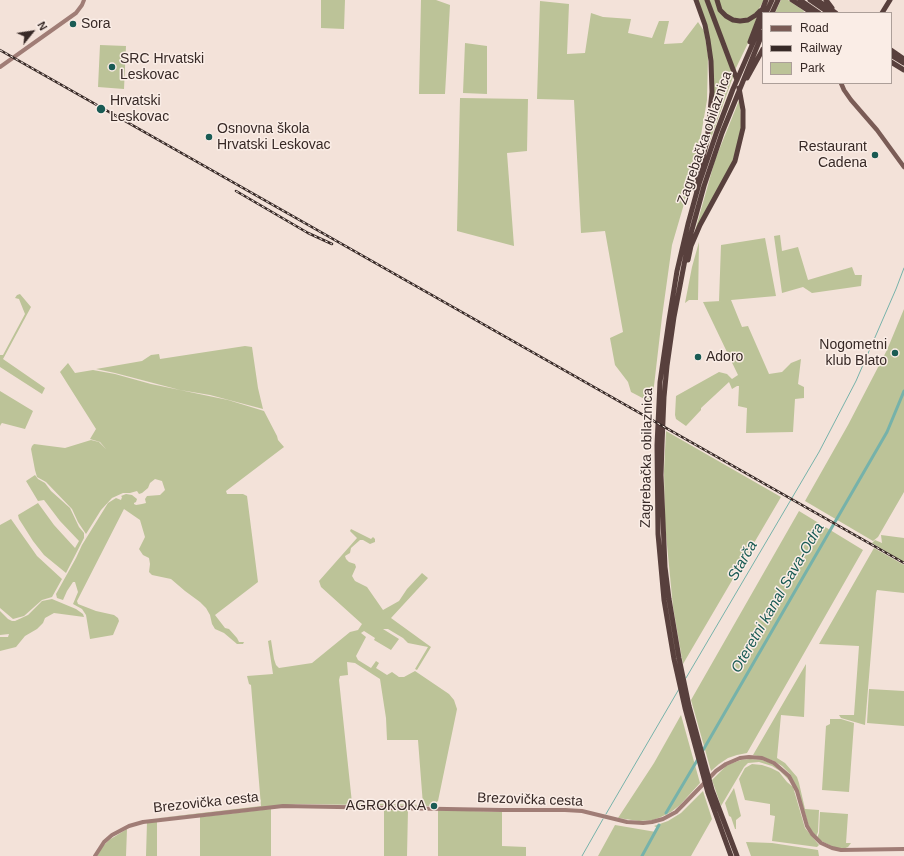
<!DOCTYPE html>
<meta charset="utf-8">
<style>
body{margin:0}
#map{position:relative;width:904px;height:856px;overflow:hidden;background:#f3e2d9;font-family:Helvetica,sans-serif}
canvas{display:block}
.legend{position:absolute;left:762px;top:12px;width:130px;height:72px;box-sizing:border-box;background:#faede6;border:1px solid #ac9f99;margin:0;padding:5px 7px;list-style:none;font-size:12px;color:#372926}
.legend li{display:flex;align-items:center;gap:8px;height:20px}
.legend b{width:20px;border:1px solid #ac9f99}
.north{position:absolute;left:12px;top:12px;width:40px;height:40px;-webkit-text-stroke:3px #faede6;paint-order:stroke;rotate:60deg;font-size:11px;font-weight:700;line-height:16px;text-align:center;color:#372926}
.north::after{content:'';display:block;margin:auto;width:14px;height:18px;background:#372926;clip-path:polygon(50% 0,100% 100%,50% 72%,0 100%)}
</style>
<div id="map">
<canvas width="904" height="856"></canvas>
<ul class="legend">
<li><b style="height:5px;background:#7a5c56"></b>Road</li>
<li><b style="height:5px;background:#372926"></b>Railway</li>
<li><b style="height:11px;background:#bcc398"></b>Park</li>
</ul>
<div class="north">N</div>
</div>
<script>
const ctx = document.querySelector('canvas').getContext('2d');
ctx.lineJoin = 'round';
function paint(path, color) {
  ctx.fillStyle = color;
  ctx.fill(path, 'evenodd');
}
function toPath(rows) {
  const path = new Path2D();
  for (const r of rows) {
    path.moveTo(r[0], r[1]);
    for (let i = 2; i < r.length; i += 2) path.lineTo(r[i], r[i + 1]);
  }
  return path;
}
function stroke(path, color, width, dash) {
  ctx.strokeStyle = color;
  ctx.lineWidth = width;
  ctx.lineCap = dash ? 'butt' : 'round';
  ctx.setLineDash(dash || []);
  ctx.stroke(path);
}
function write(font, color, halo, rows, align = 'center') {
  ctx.font = font + ' Helvetica,sans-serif';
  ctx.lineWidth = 3;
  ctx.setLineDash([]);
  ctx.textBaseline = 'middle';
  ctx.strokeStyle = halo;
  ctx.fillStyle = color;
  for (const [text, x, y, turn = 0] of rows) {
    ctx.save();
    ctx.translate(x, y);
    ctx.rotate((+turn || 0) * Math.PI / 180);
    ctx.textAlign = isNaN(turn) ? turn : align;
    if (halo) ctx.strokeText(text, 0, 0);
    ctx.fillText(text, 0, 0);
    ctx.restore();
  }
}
const green = toPath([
 [321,0,345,0,344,29,321,28],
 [421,0,436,0,450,5,445,94,419,94],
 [697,0,705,0,734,74,705,155,713,65],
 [709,0,715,0,730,21,757,17,749,41,735,70],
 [718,0,764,0,757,12,749,18,735,19,723,12],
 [781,0,788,0,804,11,803,13,775,13],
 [540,1,569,4,567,54,585,53,591,13,603,17,631,19,628,33,652,38,659,21,669,21,664,44,682,43,698,22,704,31,708,56,707,100,700,141,691,180,672,245,662,317,652,403,631,392,628,382,615,365,610,338,623,332,605,231,581,233,574,100,537,99],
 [465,43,487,46,487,94,463,93],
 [100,45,126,46,124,89,98,87],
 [460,98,528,99,527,151,507,153,514,246,457,231],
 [740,98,741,129,738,144,731,166,695,231,715,160],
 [780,235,782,251,798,247,808,280,852,267,855,275,862,275,861,286,812,293,803,287,782,293,774,236],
 [765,238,776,296,731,300,742,327,748,326,769,374,782,372,791,363,801,359,798,384,804,387,804,398,795,399,793,432,746,433,747,408,738,406,739,386,737,386,732,389,729,382,701,408,701,410,686,426,676,419,675,415,676,396,719,372,727,374,732,379,738,375,703,302,721,301,719,301,721,245],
 [699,242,698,300,689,300,685,303,692,267],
 [20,294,31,307,3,359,45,388,42,394,0,367,0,355,3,355,25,314,19,299,15,298,17,295],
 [904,309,904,492,878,537,873,541,805,501,848,425,887,350],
 [245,346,252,347,258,388,263,409,210,395,180,390,115,373,96,369,142,361,151,355,159,354,160,359],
 [68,363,75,373,93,370,115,374,151,384,228,400,264,411,277,436,278,440,284,447,226,491,227,494,243,494,247,496,258,582,215,615,225,628,229,629,237,638,239,642,244,642,243,644,237,644,224,633,215,629,212,624,210,615,206,608,200,602,185,591,171,579,152,575,149,572,150,564,149,558,143,555,139,549,145,537,140,520,124,509,77,601,78,604,96,611,114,615,118,618,119,621,113,635,90,639,86,615,82,609,73,604,78,592,75,582,73,582,67,591,63,600,57,598,56,594,76,558,82,545,108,503,116,498,121,500,122,497,121,496,126,494,132,495,137,499,136,502,134,503,134,504,136,505,142,504,146,503,145,499,147,496,160,495,165,490,162,481,155,479,150,483,148,488,142,493,139,494,137,491,130,493,123,493,112,498,101,510,86,534,78,522,72,509,46,482,37,477,35,470,31,449,32,446,34,444,65,448,91,440,99,442,106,449,100,442,90,439,96,429,60,372],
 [0,391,33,411,25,429,2,423,1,424,0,426],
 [666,431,781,497,683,664,673,607,665,524,664,471],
 [35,475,38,479,45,483,51,491,70,508,79,527,84,533,84,538,66,573,44,555,33,541,19,519,18,515,38,503,54,525,75,548,79,541,60,521,44,500,38,501,26,481],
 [799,511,863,550,747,753,737,755,728,758,719,764,711,771,691,700],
 [11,519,37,556,62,579,52,597,42,600,24,616,13,619,0,608,0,525],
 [351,529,371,539,373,537,375,539,375,542,370,544,363,540,360,540,351,548,350,553,345,556,346,559,349,562,355,564,356,567,352,576,355,581,367,587,383,610,399,601,407,589,422,573,428,578,391,618,431,647,417,670,415,669,428,647,408,643,403,638,388,629,383,629,399,639,391,650,374,640,375,638,364,631,361,633,366,637,356,656,358,660,371,668,376,661,379,663,376,668,387,675,392,672,399,677,404,677,415,671,449,694,454,700,457,709,456,714,438,801,431,806,296,804,150,819,261,806,251,685,249,684,247,676,273,674,268,641,271,640,274,659,276,665,279,668,312,663,350,632,358,630,362,624,321,587,319,581,357,538,350,531],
 [347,662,355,663,380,679,386,718,387,740,418,740,423,805,352,803,339,680,340,676,348,675],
 [881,535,904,538,904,562,872,543,875,540,882,543],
 [874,548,904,565,904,593,877,590,876,593,865,725,841,718,839,715,854,715,859,646,819,644],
 [52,599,76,609,83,614,84,617,54,613,45,618,43,623,37,629,25,636,16,647,0,651,0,637,8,637,9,634,0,635,0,611,8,619,12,621,15,621,28,615,42,601],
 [806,664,804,717,781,715,777,758,785,763,797,777,799,783,805,809,819,810,818,832,816,837,809,827,799,793,790,774,782,766,774,761,763,757,753,755],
 [869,689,904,691,904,726,867,723],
 [681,715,700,783,680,805,671,812,661,817,653,820,639,821,618,818,654,763],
 [830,719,841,719,854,723,849,792,822,790,826,726,830,724],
 [750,759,762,760,773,764,788,777,790,781,780,771,772,766,759,762,748,763,744,767,721,806,712,780,727,765,741,760],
 [752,764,762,765,771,768,779,772,787,782,793,787,805,828,819,845,817,847,772,841,775,816,770,815,770,804,745,800,739,779,745,768],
 [734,788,741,816,736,820,736,829,735,829,731,817,729,816,725,803],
 [703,791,712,819,691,856,598,856,615,825,656,832,658,828,654,826,668,821,681,813],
 [271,809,271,856,200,856,200,817],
 [384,809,408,809,407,856,384,856],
 [438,810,502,812,502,846,526,847,526,856,438,856],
 [820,812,848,814,846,843,851,843,848,847,843,849,836,848,823,842,817,838,819,833],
 [157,821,157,856,146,856,147,822],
 [127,829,126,856,97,856,102,847,109,840],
 [746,842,772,843,818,850,819,856,751,856]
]);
const stream = toPath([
 [686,678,819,452,856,381,896,289,904,268],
 [606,814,679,689],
 [582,856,603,819]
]);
const canal = toPath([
 [702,752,887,432,904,391],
 [666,813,698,759],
 [642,856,659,825]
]);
const secondary = toPath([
 [0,67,76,13,82,5,84,0],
 [95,856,104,842,112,835,129,826,143,822,283,806,502,810,565,810,582,811,627,822,643,823,652,822,663,819,676,812,683,805,716,771,726,764,740,758,749,757,762,758,774,763,789,776,797,791,807,826,812,834,821,843,832,848,841,850,904,849]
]);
const primary = toPath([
 [841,83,844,90,851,100,877,130,904,167]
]);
const motorway = toPath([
 [707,0,737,80],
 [717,0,720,10,726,16,733,20,740,21,748,20,756,15,760,11],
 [792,0,812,13],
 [800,0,819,13],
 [810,0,829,13],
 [817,0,836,13],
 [826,0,832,8],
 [766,13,772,0],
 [772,13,778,0],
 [882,13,890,0],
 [750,42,766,0],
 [891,50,904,59],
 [891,55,904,63],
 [891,62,904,70],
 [747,78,763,49],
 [695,189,707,141,712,92,711,61,708,40,705,25,696,0],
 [688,260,691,246,700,225,735,161,743,128,743,110,739,88],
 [731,856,708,793,685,708,674,659,664,600,658,534,657,445,660,382,669,320,677,271,688,224,699,184,717,131,733,89,763,20],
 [737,856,712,790,689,706,679,658,669,599,665,567,661,475,662,444,664,397,667,366,674,317,688,244,704,186,722,133,763,32]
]);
const rail = toPath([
 [0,50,904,563],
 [236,191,308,233,332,244]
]);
const markers = [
 [73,24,4,"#195b54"],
 [112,67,4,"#195b54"],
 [101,109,5,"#195b54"],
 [209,137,4,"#195b54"],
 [875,155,4,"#195b54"],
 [895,353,4,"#195b54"],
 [698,357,4,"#195b54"],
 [434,806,4,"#195b54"]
];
const poiNames = [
 ["Sora",81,24],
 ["SRC Hrvatski",120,59],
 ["Leskovac",120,75],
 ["Hrvatski",110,101],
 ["Leskovac",110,117],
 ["Osnovna škola",217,129],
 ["Hrvatski Leskovac",217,145],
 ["Restaurant",867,147,"right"],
 ["Cadena",867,163,"right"],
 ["Nogometni",887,345,"right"],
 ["klub Blato",887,361,"right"],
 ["Adoro",706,357],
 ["AGROKOKA",426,806,"right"]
];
const streetNames = [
 ["Zagrebačka obilaznica",705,138,-71],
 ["Zagrebačka obilaznica",647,458,-89],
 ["Brezovička cesta",530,800,2],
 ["Brezovička cesta",206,803,-6]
];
const waterNames = [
 ["Starča",743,561,-60],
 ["Oteretni kanal Sava-Odra",778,598,-60]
];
paint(green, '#bcc398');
stroke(stream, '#76b2aa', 1);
stroke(canal, '#76b2aa', 3);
stroke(secondary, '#a07d76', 4);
stroke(primary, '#7a5c56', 4.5);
stroke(motorway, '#58403d', 5);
stroke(rail, '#372926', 2.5);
stroke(rail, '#faede6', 1, [3]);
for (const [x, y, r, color] of markers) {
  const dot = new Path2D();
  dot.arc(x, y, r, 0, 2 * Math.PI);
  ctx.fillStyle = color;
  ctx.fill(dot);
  stroke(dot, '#faede6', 1.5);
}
write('14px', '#372926', '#faede6', poiNames, 'left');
write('14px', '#372926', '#faede6', streetNames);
write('italic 15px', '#195b54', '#faede6', waterNames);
</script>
